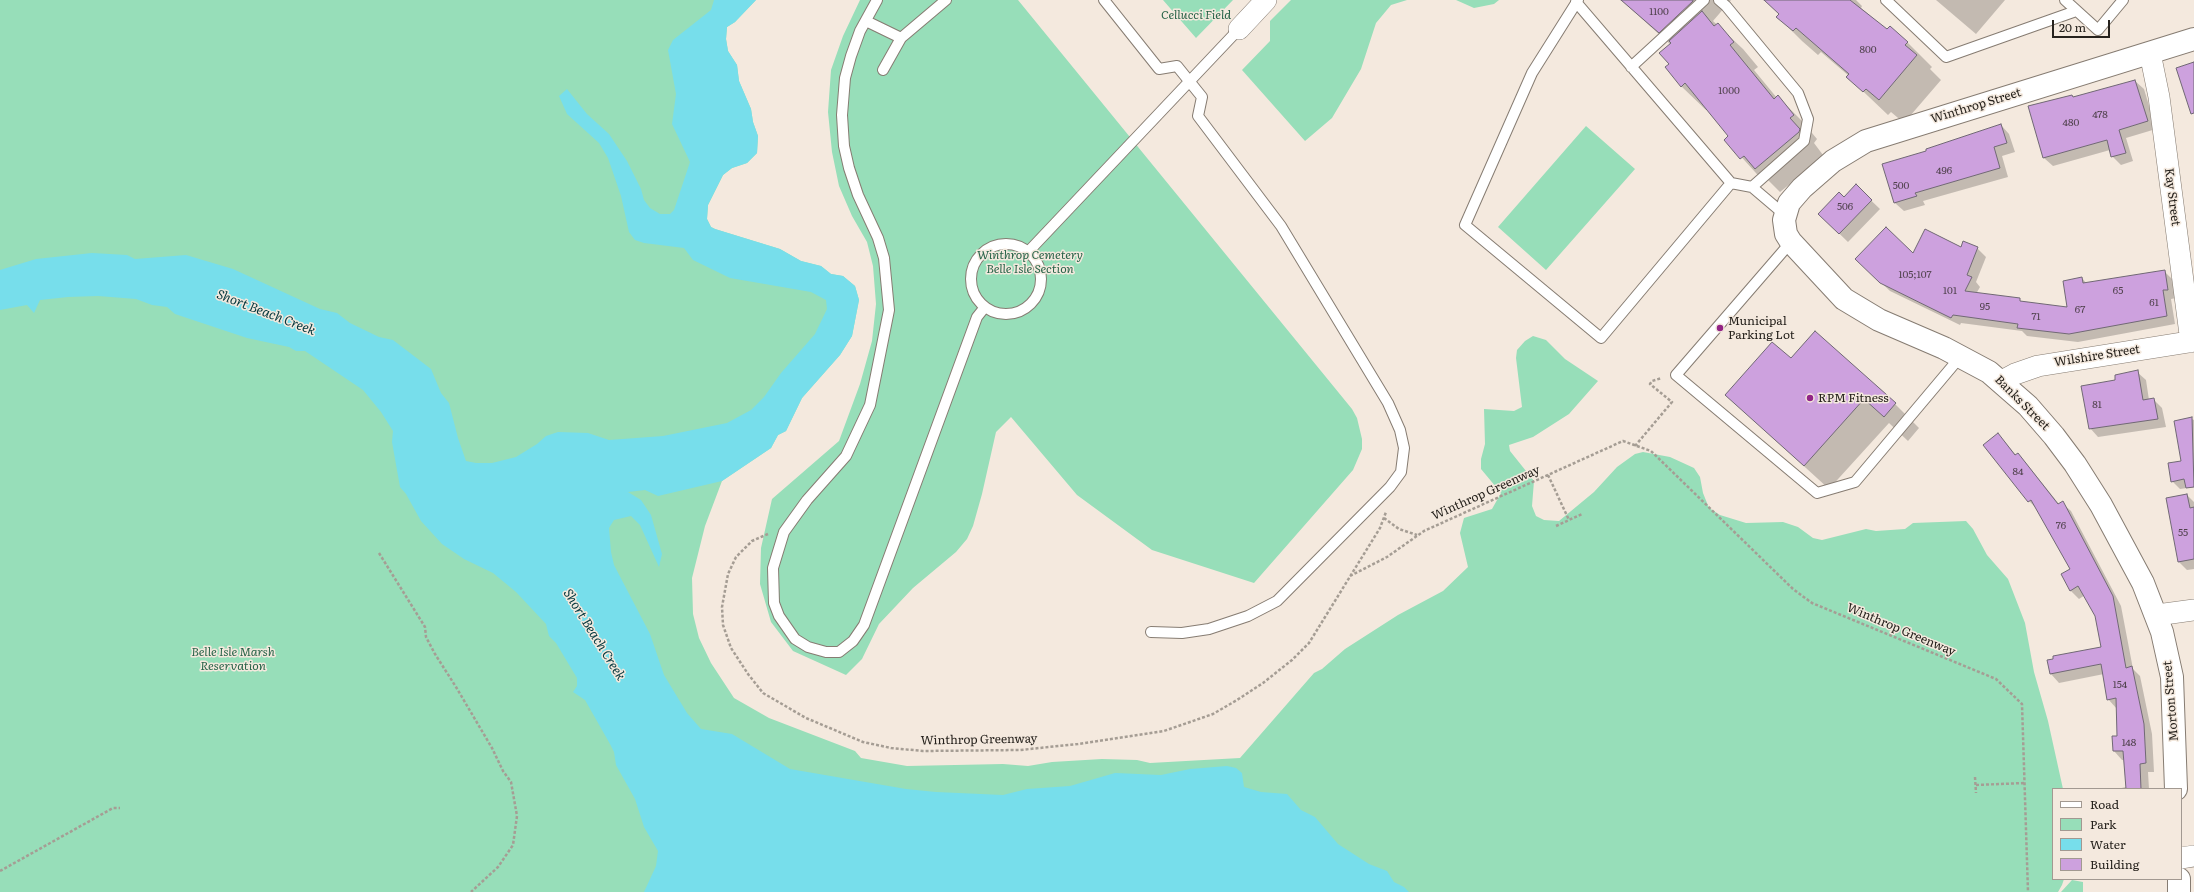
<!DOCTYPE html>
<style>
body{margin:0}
#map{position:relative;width:2194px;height:892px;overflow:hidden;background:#f4e9de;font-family:Literata,serif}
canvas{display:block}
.legend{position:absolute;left:2052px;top:788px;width:130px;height:92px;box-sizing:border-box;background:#f4e9de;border:1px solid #a29991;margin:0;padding:5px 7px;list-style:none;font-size:12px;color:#26221d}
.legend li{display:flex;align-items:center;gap:8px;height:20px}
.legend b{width:20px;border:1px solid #a29991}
.scale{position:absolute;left:2052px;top:20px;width:58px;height:18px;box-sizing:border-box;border:2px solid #26221d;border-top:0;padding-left:5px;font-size:12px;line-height:14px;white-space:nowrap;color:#26221d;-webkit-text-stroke:3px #f4e9de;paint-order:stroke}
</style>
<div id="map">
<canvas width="2194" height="892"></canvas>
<ul class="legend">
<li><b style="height:5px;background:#fff"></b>Road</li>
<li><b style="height:11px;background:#97deb9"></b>Park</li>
<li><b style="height:11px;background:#77deeb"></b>Water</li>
<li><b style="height:11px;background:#cda1de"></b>Building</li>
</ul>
<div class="scale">20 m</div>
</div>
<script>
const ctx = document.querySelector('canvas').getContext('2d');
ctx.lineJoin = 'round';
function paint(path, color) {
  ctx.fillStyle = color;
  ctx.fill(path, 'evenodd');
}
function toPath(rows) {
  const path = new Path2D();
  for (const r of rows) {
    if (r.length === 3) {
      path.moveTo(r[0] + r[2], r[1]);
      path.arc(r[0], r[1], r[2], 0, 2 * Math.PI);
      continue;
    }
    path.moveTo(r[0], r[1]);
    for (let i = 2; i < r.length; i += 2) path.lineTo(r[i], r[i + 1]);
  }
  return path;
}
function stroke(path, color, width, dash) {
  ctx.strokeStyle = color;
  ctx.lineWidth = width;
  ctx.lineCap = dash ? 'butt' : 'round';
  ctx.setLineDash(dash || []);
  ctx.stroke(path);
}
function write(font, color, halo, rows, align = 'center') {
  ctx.font = font + ' Literata,serif';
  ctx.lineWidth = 3;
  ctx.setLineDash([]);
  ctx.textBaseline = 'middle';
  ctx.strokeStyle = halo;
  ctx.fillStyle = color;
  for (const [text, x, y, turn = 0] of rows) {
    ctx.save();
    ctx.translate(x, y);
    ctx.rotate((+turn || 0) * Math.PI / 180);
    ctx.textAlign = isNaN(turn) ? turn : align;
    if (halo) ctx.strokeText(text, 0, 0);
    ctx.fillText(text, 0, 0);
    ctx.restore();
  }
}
const green = toPath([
 [0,0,756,0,735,22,727,27,726,39,728,51,737,65,739,81,751,109,753,122,758,136,757,153,747,163,732,168,723,175,708,205,707,219,711,227,715,229,780,249,801,261,821,266,831,274,843,276,855,286,859,300,852,336,840,355,802,398,786,431,778,435,771,448,722,481,705,526,692,578,693,614,699,638,711,663,734,698,769,718,855,751,861,758,907,766,1003,764,1028,766,1052,762,1102,759,1137,760,1150,763,1240,758,1314,673,1322,669,1345,649,1398,615,1443,591,1468,567,1460,533,1464,518,1492,509,1501,493,1481,469,1481,459,1485,444,1484,409,1514,411,1522,407,1516,358,1517,350,1525,341,1533,336,1546,340,1565,359,1598,381,1569,414,1533,437,1509,445,1510,451,1534,481,1532,506,1536,516,1544,520,1559,521,1594,492,1617,467,1635,454,1643,452,1670,457,1694,468,1700,477,1703,493,1709,508,1720,515,1746,523,1783,522,1798,527,1813,538,1822,540,1866,529,1876,531,1905,529,1913,523,1966,521,1973,529,1987,555,2008,579,2025,623,2034,672,2048,721,2063,789,2053,789,2053,879,2064,879,2062,885,2058,892,0,892],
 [860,0,1018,0,1352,409,1357,418,1362,439,1362,449,1353,470,1254,583,1152,550,1077,495,1011,417,996,432,982,494,973,526,967,539,956,552,913,588,879,624,862,659,846,675,793,651,771,622,760,584,761,548,772,499,839,441,860,384,872,341,876,304,873,266,867,242,852,216,839,186,832,152,828,112,831,70,843,36],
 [1163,0,1233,0,1196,38],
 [1291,0,1407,0,1391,5,1376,23,1361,69,1332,118,1305,141,1242,70,1270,41,1270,21],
 [1456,0,1499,0,1494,4,1474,8],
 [1586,126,1635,169,1546,270,1498,227],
 [2072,880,2083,882,2083,892,2061,892]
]);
const water = toPath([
 [714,0,756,0,735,22,727,27,726,39,728,51,737,65,739,81,751,109,753,122,758,136,757,153,747,163,732,168,723,175,708,205,707,219,711,227,715,229,780,249,801,261,821,266,831,274,843,276,855,286,859,300,852,336,840,355,802,398,786,431,778,435,771,448,722,481,658,496,645,490,628,492,641,500,651,515,662,554,659,567,640,525,631,516,614,520,609,528,611,552,614,565,650,634,664,675,687,713,701,729,732,734,790,769,906,789,936,792,1003,795,1027,789,1070,786,1115,773,1161,775,1190,769,1227,766,1236,768,1242,773,1244,787,1261,792,1287,794,1301,810,1315,817,1338,844,1369,864,1387,871,1394,882,1404,887,1409,892,644,892,656,866,658,851,644,827,635,799,616,765,614,752,610,744,585,700,573,692,577,686,577,678,556,643,549,636,546,624,516,592,493,573,464,559,442,544,421,521,406,494,400,487,392,442,393,431,381,412,363,390,305,351,296,351,289,347,247,338,175,314,167,307,152,305,136,299,98,296,68,297,40,300,34,313,27,305,0,310,0,270,13,266,36,259,92,253,127,255,135,259,186,255,233,269,320,309,337,313,350,323,379,337,393,340,431,369,441,393,449,403,458,438,466,461,476,463,492,463,516,457,537,444,546,436,558,432,588,433,609,440,663,436,727,423,751,410,764,397,781,373,815,334,827,309,826,300,811,292,730,278,693,260,684,248,644,243,635,240,629,232,621,196,608,158,599,143,567,114,559,96,567,89,587,114,609,134,627,161,641,189,644,200,650,208,660,214,670,214,674,210,690,162,672,124,676,94,668,50,673,40,711,10]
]);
const shadow = toPath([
 [1621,0,1731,0,1713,21,1743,49,1758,67,1754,70,1777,98,1778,97,1802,121,1817,139,1814,143,1823,155,1823,157,1780,192,1768,180,1765,183,1726,140,1730,136,1707,109,1706,110,1681,86,1670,64,1671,45],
 [1773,0,1856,0,1862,6,1861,8,1887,30,1907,42,1932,67,1930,69,1941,80,1904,123,1891,112,1888,115,1848,77,1849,76,1821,52,1818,55,1802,41,1778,17,1780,14],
 [1936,0,2005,0,1976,34],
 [2135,81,2144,89,2156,129,2126,138,2133,161,2121,165,2112,156,2110,150,2053,166,2044,158,2029,107,2072,96,2074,98],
 [2001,125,2009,134,2015,152,2002,156,2008,177,1923,201,1925,205,1904,211,1895,203,1883,165,1928,151],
 [1856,186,1880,209,1848,242,1819,214,1844,199],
 [1961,248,1977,248,1986,257,1976,282,1980,287,1976,294,2068,309,2082,278,2087,284,2164,271,2173,280,2176,298,2171,299,2175,324,2078,342,2027,336,2022,331,1961,323,1960,325,1890,291,1856,259,1914,254],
 [1791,360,1895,404,1919,428,1908,441,1889,423,1829,489,1726,395],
 [2137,372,2146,380,2149,400,2154,400,2162,408,2166,427,2098,437,2090,428,2117,381],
 [2192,419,2194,420,2194,487,2180,489,2172,481,2182,462,2175,422],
 [1998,434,2016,455,2018,454,2026,463,2059,504,2062,503,2071,511,2121,606,2133,669,2140,676,2152,734,2154,772,2148,772,2149,789,2117,789,2126,787,2125,760,2122,760,2114,751,2113,737,2118,737,2117,709,2108,699,2104,674,2059,683,2051,674,2048,661,2102,648,2096,616,2085,595,2079,599,2070,590,2071,570,2037,509,2029,501],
 [2187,495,2194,502,2194,569,2187,570,2178,561]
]);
const building = toPath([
 [1621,0,1693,0,1693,1,1659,33,1621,0],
 [1764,0,1850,0,1887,29,1890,26,1908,42,1905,45,1917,55,1879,100,1866,89,1863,92,1846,77,1849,74,1796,28,1793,31,1776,17,1779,14,1764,0],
 [1702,11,1714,26,1718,23,1734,42,1730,45,1774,99,1778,95,1794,115,1790,118,1800,129,1799,132,1755,169,1744,156,1740,159,1724,140,1728,136,1685,83,1681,87,1665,67,1669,64,1659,53,1671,43,1669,41,1702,11],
 [2194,62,2194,113,2191,114,2176,68,2194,62],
 [2135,80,2148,121,2119,130,2126,153,2111,157,2107,140,2043,158,2028,106,2072,95,2073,97,2135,80],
 [2001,124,2007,143,1994,147,2000,168,1915,193,1917,196,1894,203,1882,164,1926,151,1926,149,2001,124],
 [1856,184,1872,200,1839,234,1818,214,1839,192,1844,197,1856,184],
 [1886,227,1913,253,1925,229,1961,247,1963,241,1978,247,1967,275,1972,277,1965,291,2020,298,2020,301,2067,307,2063,281,2082,277,2083,283,2165,270,2168,290,2163,290,2167,316,2069,334,2017,328,2018,324,1953,315,1951,318,1880,283,1855,259,1886,227],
 [1815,331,1896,403,1884,417,1864,399,1804,466,1725,395,1772,342,1791,358,1815,331],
 [2138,370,2143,400,2154,398,2158,419,2089,429,2081,386,2115,380,2115,375,2138,370],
 [2192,417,2194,487,2186,488,2184,479,2171,482,2168,463,2181,461,2174,421,2192,417],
 [1998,433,2015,455,2018,453,2058,504,2063,501,2113,596,2126,668,2132,666,2144,724,2146,763,2140,764,2141,789,2126,789,2123,751,2113,751,2112,736,2117,736,2116,698,2107,700,2101,664,2050,674,2047,660,2053,659,2053,656,2101,647,2095,616,2078,586,2070,591,2061,574,2070,569,2031,500,2028,502,1983,445,1998,433],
 [2187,494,2190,508,2194,507,2194,559,2178,562,2166,498,2187,494]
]);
const path = toPath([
 [1635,446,1672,402,1650,384,1652,381,1662,378],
 [1548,475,1569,520],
 [1384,518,1399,529,1417,535],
 [1556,526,1582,514],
 [768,534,752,541,736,557,728,574,722,607,723,625,731,648,748,674,763,693,806,718,863,742,891,748,923,751,1020,750,1078,744,1164,731,1213,714,1237,700,1263,683,1292,660,1309,643,1380,528,1386,512],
 [379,553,425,627,426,637,435,654,456,687,492,748,503,771,511,782,517,816,513,845,498,867,471,892],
 [1350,576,1387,557,1424,531,1623,441,1651,451,1793,589,1812,603,1996,679,2022,704,2028,892],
 [1975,777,1976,793],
 [1976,785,2024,783],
 [0,871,113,808,120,808]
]);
const service = toPath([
 [877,0,860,31,851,56,845,78,842,115,844,146,849,168,858,195,878,238,884,258,889,310,870,405,846,456,807,500,784,532,773,568,774,603,779,616,795,639,808,647,826,652,839,652,853,641,864,625,977,317,985,307],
 [1104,0,1159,69,1177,66,1202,97,1198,116,1281,226,1388,403,1400,430,1404,448,1401,472,1390,487,1277,601,1248,616,1209,629,1182,633,1151,632],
 [1578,0,1532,73,1465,225,1601,338,1731,183],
 [1719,0,1726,6,1798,93,1808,119,1804,141,1752,187],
 [1886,0,1946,57,2076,11],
 [2065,0,2098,30,2123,0],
 [1576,2,1731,183,1752,187,1785,215],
 [866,21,901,38],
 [1631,67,1704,0],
 [883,70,901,38,946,0],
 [1791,242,1676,375,1817,493,1855,482,1961,356],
 [1006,279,35],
 [1028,252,1239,29]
]);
const minor = toPath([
 [1239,29,1266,0],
 [2150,53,2159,97,2191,342],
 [2002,381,2015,374,2038,366,2194,341],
 [2157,615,2194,610],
 [2181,858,2194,856]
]);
const tertiary = toPath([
 [2176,789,2172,677,2162,632,2143,583,2101,505,2075,464,2054,436,2028,406,1989,372,1944,348,1879,320,1844,299,1791,242,1786,234,1784,220,1789,203,1802,188,1833,161,1866,141,2194,39],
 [2179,879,2179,892]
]);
const markers = [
 [1720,328,4,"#922486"],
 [1810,398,4,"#922486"]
];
const numberNames = [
 ["1100",1659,12],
 ["800",1868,50],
 ["1000",1729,91],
 ["478",2100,115],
 ["480",2071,123],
 ["496",1944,171],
 ["500",1901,186],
 ["506",1845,207],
 ["105;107",1915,275],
 ["101",1950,291],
 ["65",2118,291],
 ["61",2154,303],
 ["95",1985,307],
 ["67",2080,310],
 ["71",2036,317],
 ["81",2097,405],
 ["84",2018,472],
 ["76",2061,526],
 ["55",2183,533],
 ["154",2120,685],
 ["148",2129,743]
];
const parkNames = [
 ["Cellucci Field",1196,15],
 ["Winthrop Cemetery",1030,255],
 ["Belle Isle Section",1030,269],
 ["Belle Isle Marsh",233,652],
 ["Reservation",233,666]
];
const streetNames = [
 ["Winthrop Street",1976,106,-17],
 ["Kay Street",2172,197,83],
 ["Wilshire Street",2097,356,-9],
 ["Banks Street",2022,403,45],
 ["Winthrop Greenway",1486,493,-24],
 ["Winthrop Greenway",1901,630,23],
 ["Morton Street",2171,701,-95],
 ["Winthrop Greenway",979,740,-1]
];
const poiNames = [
 ["Municipal",1728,321],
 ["Parking Lot",1728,335],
 ["RPM Fitness",1818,398]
];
const waterNames = [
 ["Short Beach Creek",266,313,21],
 ["Short Beach Creek",594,635,58]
];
paint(green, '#97deb9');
paint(water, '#77deeb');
paint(shadow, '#0003');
paint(building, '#cda1de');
stroke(building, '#706874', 1);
stroke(service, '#867c72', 12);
stroke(minor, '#867c72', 22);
stroke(tertiary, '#867c72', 24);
stroke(path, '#a59d94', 2.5, [3, 2]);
stroke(service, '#fff', 10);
stroke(minor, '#fff', 21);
stroke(tertiary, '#fff', 22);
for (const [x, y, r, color] of markers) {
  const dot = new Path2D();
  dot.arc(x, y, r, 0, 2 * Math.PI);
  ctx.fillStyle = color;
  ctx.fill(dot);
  stroke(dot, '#f4e9de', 1.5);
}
write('10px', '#50424d', null, numberNames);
write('italic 12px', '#276348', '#f4e9de', parkNames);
write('12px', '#26221d', '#f4e9de', streetNames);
write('12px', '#26221d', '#f4e9de', poiNames, 'left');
write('italic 13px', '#03373d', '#f4e9de', waterNames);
</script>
